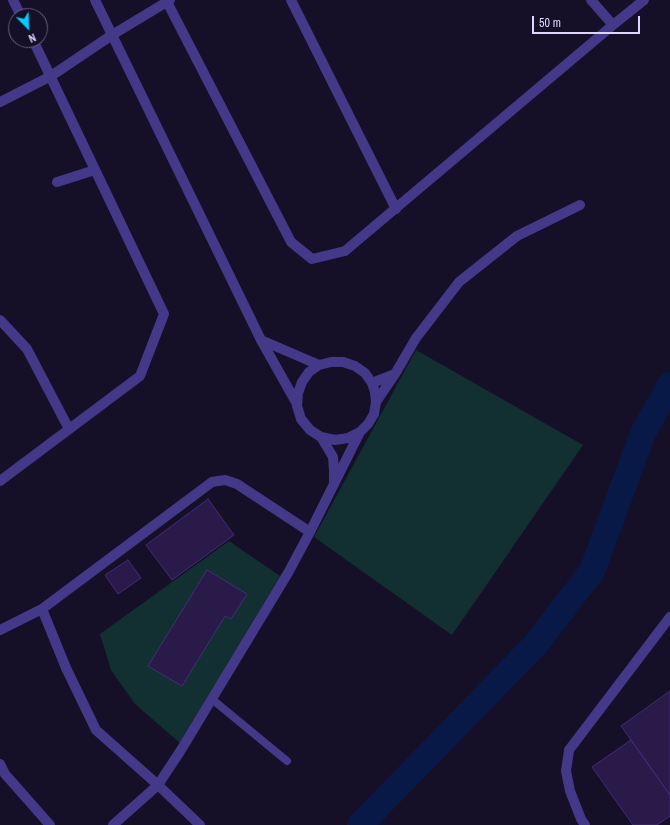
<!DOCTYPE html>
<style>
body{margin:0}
#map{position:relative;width:670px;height:825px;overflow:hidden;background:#160f28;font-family:"Archivo Narrow",sans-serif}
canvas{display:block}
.north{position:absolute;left:8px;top:8px;width:40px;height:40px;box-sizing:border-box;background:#160f28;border:1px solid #665e7e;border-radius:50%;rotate:157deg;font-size:11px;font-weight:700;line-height:16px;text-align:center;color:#dfd5ff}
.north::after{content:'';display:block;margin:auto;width:14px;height:18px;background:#01cbff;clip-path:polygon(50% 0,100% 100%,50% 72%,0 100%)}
.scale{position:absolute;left:532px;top:16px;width:108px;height:18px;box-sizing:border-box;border:2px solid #dfd5ff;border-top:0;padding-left:5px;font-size:12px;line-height:14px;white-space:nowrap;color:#dfd5ff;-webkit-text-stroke:3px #160f28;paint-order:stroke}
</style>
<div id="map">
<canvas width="670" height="825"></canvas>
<div class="north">N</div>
<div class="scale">50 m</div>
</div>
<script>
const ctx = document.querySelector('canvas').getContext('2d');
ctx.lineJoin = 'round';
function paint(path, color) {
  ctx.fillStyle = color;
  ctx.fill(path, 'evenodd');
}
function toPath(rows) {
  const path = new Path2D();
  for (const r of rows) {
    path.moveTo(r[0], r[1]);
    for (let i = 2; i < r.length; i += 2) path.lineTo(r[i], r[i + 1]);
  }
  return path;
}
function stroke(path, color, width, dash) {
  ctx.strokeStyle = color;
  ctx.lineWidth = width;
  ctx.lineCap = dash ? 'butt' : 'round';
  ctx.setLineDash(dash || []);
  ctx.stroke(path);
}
const green = toPath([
 [416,350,583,445,452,635,314,537],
 [229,541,280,576,180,743,135,704,111,670,100,634]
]);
const river = toPath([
 [360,825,536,644,592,571,643,433,670,385]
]);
const building = toPath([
 [208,499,234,535,172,580,146,545,208,499],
 [128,560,141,578,118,594,105,575,128,560],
 [207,570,247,594,231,619,225,616,182,686,148,666,207,570],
 [670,691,670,795,621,726,670,691],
 [631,740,670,795,670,816,657,825,633,825,592,767,631,740]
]);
const lane = toPath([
 [213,700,287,761]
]);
const street = toPath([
 [13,0,21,16],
 [95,0,261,340,297,404],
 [166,0,291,242,312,259,345,251,613,25,644,0],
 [291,0,396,209],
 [591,0,613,25],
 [0,102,51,76,112,35,170,0],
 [57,182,95,170],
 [0,320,27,349,69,429],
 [261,340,319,365],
 [372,383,395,374],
 [376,402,395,374,416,338,459,282,517,236,580,205],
 [321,437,333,457,334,471,334,481],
 [0,481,140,376,164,314,33,40],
 [42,609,66,668,96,730,158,785,200,825],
 [0,630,42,609,212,482,225,480,237,484,310,532],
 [0,764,5,774,50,825],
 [113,825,158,785,181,750,288,573,310,532,360,432,368,424,374,414,376,402,375,392,372,383,365,373,355,366,343,362,331,362,319,365,309,372,302,382,298,393,297,406,301,419,310,430,321,437,335,440,348,438,360,432],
 [585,825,581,819,570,791,566,771,569,750,670,617]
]);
paint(green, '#123032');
stroke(river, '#091947', 26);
paint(building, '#291a49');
stroke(building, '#422c76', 1);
stroke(lane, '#443888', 8);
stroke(street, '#443888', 10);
</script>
